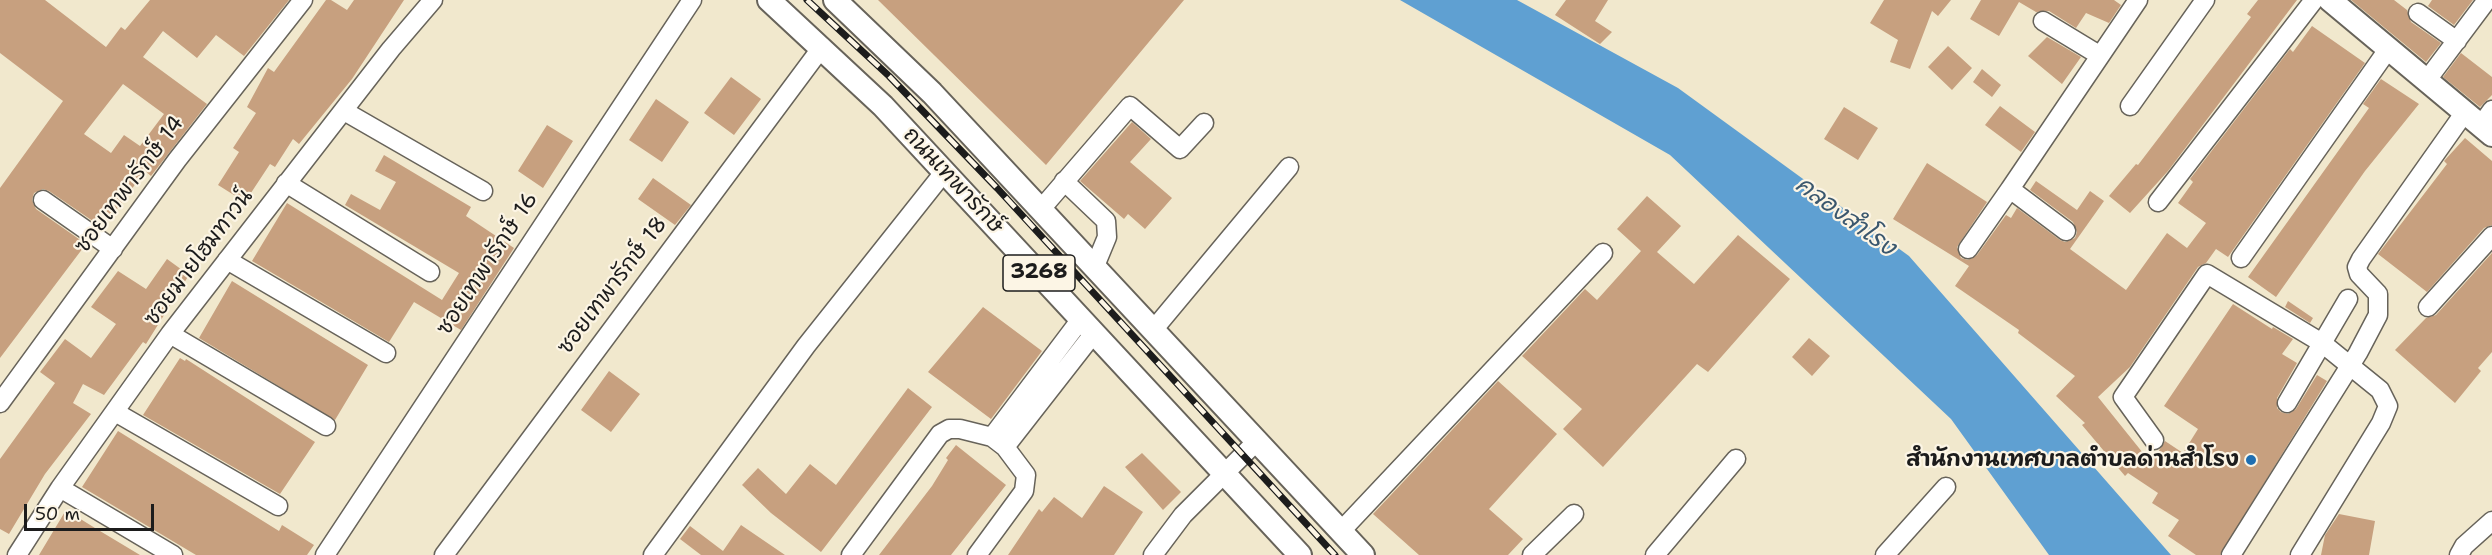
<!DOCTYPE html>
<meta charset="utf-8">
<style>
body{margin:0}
#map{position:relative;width:2492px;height:555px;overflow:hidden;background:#f1e8cd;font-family:"Shantell Sans",sans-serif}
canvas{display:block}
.scale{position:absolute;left:24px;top:504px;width:130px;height:27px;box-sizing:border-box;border:3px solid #1c1c1c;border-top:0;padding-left:8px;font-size:18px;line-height:21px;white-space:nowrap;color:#1c1c1c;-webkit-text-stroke:4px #fcf5e5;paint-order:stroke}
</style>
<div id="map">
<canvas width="2492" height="555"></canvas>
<div class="scale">50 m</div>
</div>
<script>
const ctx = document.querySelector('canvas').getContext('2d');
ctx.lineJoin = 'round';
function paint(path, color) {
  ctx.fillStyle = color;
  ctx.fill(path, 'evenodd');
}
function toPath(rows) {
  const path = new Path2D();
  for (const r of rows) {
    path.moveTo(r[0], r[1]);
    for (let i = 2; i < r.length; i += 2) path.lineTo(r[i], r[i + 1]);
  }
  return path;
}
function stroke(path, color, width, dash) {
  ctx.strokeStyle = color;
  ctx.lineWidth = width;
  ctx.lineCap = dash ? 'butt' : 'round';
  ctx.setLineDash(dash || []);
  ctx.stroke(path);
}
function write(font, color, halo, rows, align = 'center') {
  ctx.font = font + ' "Shantell Sans","Playpen Sans Thai",sans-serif';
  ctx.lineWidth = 4.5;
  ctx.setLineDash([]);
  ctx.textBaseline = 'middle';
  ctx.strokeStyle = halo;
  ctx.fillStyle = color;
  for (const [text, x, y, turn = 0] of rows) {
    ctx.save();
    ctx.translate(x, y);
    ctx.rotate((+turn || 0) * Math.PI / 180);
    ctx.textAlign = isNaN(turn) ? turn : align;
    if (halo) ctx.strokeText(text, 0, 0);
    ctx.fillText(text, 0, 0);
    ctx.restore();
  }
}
const water = toPath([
 [1400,0,1517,0,1678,88,1909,256,2171,555,2049,555,1951,419,1670,155]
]);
const building = toPath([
 [0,0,45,0,106,47,121,27,125,30,150,0,289,0,244,56,216,35,197,58,163,31,143,57,207,104,151,176,145,171,103,228,49,191,43,189,34,193,32,200,36,209,86,244,0,358,0,188,63,101,0,53],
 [123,84,164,114,140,146,124,135,111,153,84,134],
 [326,0,331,0,347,10,354,0,404,0,352,79,299,144,293,139,275,167,270,164,245,202,218,185,239,152,233,148,256,113,247,107,268,68,274,72],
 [878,0,1184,0,1046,165],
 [1566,0,1608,0,1595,21,1612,32,1600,44,1555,15],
 [1884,0,1951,0,1938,16,1932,11,1910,69,1890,62,1898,40,1870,23],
 [1981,0,2114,0,2121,5,2109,23,2086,13,2076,28,2049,11,2036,12,2019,2,1999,36,1970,19],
 [2258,0,2297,0,2168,171,2130,213,2109,196,2136,164,2138,165,2251,17,2247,14],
 [2351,0,2394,0,2407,10,2411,22,2441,43,2426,62],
 [2432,0,2473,0,2454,25,2428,6],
 [2312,26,2365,63,2228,257,2216,249,2206,263,2198,267,2130,367,2098,397,2151,463,2165,441,2183,453,2198,429,2164,406,2233,304,2272,329,2273,327,2293,339,2282,354,2297,363,2277,398,2277,408,2281,412,2288,414,2296,409,2317,375,2327,381,2220,555,2196,555,2168,536,2179,520,2152,503,2158,493,2128,473,2125,476,2082,425,2085,423,2056,396,2075,376,2018,333,2019,330,1955,286,1969,266,1893,219,1927,163,1987,202,1957,247,1961,258,1968,260,1977,255,2006,215,2011,218,2017,208,2060,240,2065,242,2075,238,2077,232,2073,222,2030,190,2036,181,2077,210,2090,191,2104,201,2070,249,2126,290,2167,233,2187,248,2206,223,2178,203,2193,182,2190,179,2290,49,2293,52],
 [2047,37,2081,57,2062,84,2028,56],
 [1948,46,1972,68,1952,90,1928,67],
 [2461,53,2492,77,2492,95,2480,107,2443,77],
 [1982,69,2001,85,1992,97,1973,82],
 [731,77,761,99,734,135,704,113],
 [2381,79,2419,104,2365,171,2276,297,2248,277,2369,108,2363,104],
 [656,99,689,122,662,162,629,140],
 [2000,106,2035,132,2021,152,1985,125],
 [1844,107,1878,128,1858,160,1824,139],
 [1132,122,1151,139,1130,162,1172,198,1145,229,1128,214,1124,219,1080,181],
 [547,125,573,141,543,188,518,171],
 [2465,138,2492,161,2492,225,2484,228,2427,292,2378,254,2447,164,2444,161],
 [384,155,471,207,466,216,514,248,461,330,414,302,389,342,252,261,287,203,442,300,459,273,345,205,351,194,380,210,396,182,375,171],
 [653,178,691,205,675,225,638,199],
 [1647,196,1681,226,1657,252,1694,284,1738,235,1790,279,1708,372,1697,364,1603,467,1563,429,1582,409,1522,356,1585,289,1597,300,1641,251,1617,229],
 [2492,253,2492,352,2478,368,2481,371,2455,403,2395,350,2426,318,2436,315],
 [167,259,189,275,146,344,143,342,104,395,83,384,73,403,91,414,45,474,9,534,0,529,0,459,55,383,40,372,65,339,91,358,116,324,91,307,118,271,146,289],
 [232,281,368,365,335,420,199,338],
 [2288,301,2313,318,2310,323,2285,307],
 [983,307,1042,351,991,419,928,372],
 [1809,338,1830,356,1812,376,1792,357],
 [180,358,185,361,186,359,315,442,280,494,143,415],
 [609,371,640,394,611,432,581,410],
 [1498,381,1557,434,1489,509,1523,539,1508,555,1419,555,1373,514],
 [908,388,932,407,821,552,771,513,742,485,758,468,786,494,810,464,836,485],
 [118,431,279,531,282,525,314,545,307,555,196,555,82,487],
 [956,445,1006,485,951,555,879,555,932,486,948,460,946,458],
 [1142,453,1181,492,1163,510,1125,467],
 [1104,486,1143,512,1114,555,1008,555,1039,509,1042,512,1054,497,1082,518],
 [66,510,95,528,140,555,39,555],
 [2339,514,2375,521,2369,555,2321,555,2325,535],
 [741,525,785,555,701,555,680,539,690,526,723,551]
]);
const minor = toPath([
 [2418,13,2457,41],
 [2043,21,2099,55],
 [2427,80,2487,0],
 [2130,106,2205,0],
 [344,111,483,191],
 [2481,125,2492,110],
 [1064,181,1106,221,1107,237,1095,266],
 [286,183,430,272],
 [43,200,113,249],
 [2158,202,2314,0],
 [1041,209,1130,106,1180,149,1204,123],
 [2066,231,2010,189,2138,0],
 [1968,249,2010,189],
 [2241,258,2389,48],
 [227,260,386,353],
 [2428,307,2492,236],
 [1154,329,1289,167],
 [170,334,326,426],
 [0,403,177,160,303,0],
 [2287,403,2348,299],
 [115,412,278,506],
 [992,437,1081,319],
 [2154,440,2123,397,2207,274,2322,343,2380,390,2388,406,2381,423,2300,555],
 [1005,447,1094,333],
 [60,488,173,555],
 [1341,531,1603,253],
 [17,555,60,488,170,334,391,49,433,0],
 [325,555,692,0],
 [444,555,822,47],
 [653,555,806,346,945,171],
 [851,555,940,434,949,429,960,429,992,437,1005,447,1026,475,1024,491,977,555],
 [1153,555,1183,515,1258,440],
 [1532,555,1574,514],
 [1655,555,1736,459],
 [1885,555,1946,487],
 [2231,555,2358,353,2378,315,2378,294,2359,274,2357,267,2361,259,2465,112],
 [2459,555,2464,546,2492,521]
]);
const major = toPath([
 [769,0,883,106,1300,555],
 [835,0,932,93,1363,555],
 [2330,0,2492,135]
]);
const rail = toPath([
 [807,0,889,76,997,188,1335,555]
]);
const markers = [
 [2251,460,6,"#1f6fb2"]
];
const shields = [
 [1039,273,72]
];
const shieldNames = [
 ["3268",1039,273]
];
const streetNames = [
 ["ถนนเทพารักษ์",953,181,47],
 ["ซอยเทพารักษ์ 14",130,185,-53],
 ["ซอยมายโฮมทาวน์",199,258,-53],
 ["ซอยเทพารักษ์ 16",488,264,-57],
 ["ซอยเทพารักษ์ 18",613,286,-53]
];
const poiNames = [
 ["สำนักงานเทศบาลตำบลด่านสำโรง",2239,460]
];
const waterNames = [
 ["คลองสำโรง",1845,217,36]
];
paint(water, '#5fa0d2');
paint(building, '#c7a07f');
stroke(minor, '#67635a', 21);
stroke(major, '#67635a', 26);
stroke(minor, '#fff', 18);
stroke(major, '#fff', 22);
stroke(rail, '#1c1c1c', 7);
stroke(rail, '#fcf5e5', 4.5, [14]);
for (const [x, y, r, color] of markers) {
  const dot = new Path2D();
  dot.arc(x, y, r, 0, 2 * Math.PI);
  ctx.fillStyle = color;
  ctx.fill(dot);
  stroke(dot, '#fcf5e5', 2);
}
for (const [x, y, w] of shields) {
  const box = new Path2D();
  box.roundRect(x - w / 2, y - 18, w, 36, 4.5);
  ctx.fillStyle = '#fcf5e5';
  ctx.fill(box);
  stroke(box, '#1c1c1c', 1.5);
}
write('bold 21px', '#1c1c1c', null, shieldNames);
write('22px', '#1c1c1c', '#fcf5e5', streetNames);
write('bold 22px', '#1c1c1c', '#fcf5e5', poiNames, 'right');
write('italic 24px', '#3a576e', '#fcf5e5', waterNames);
</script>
